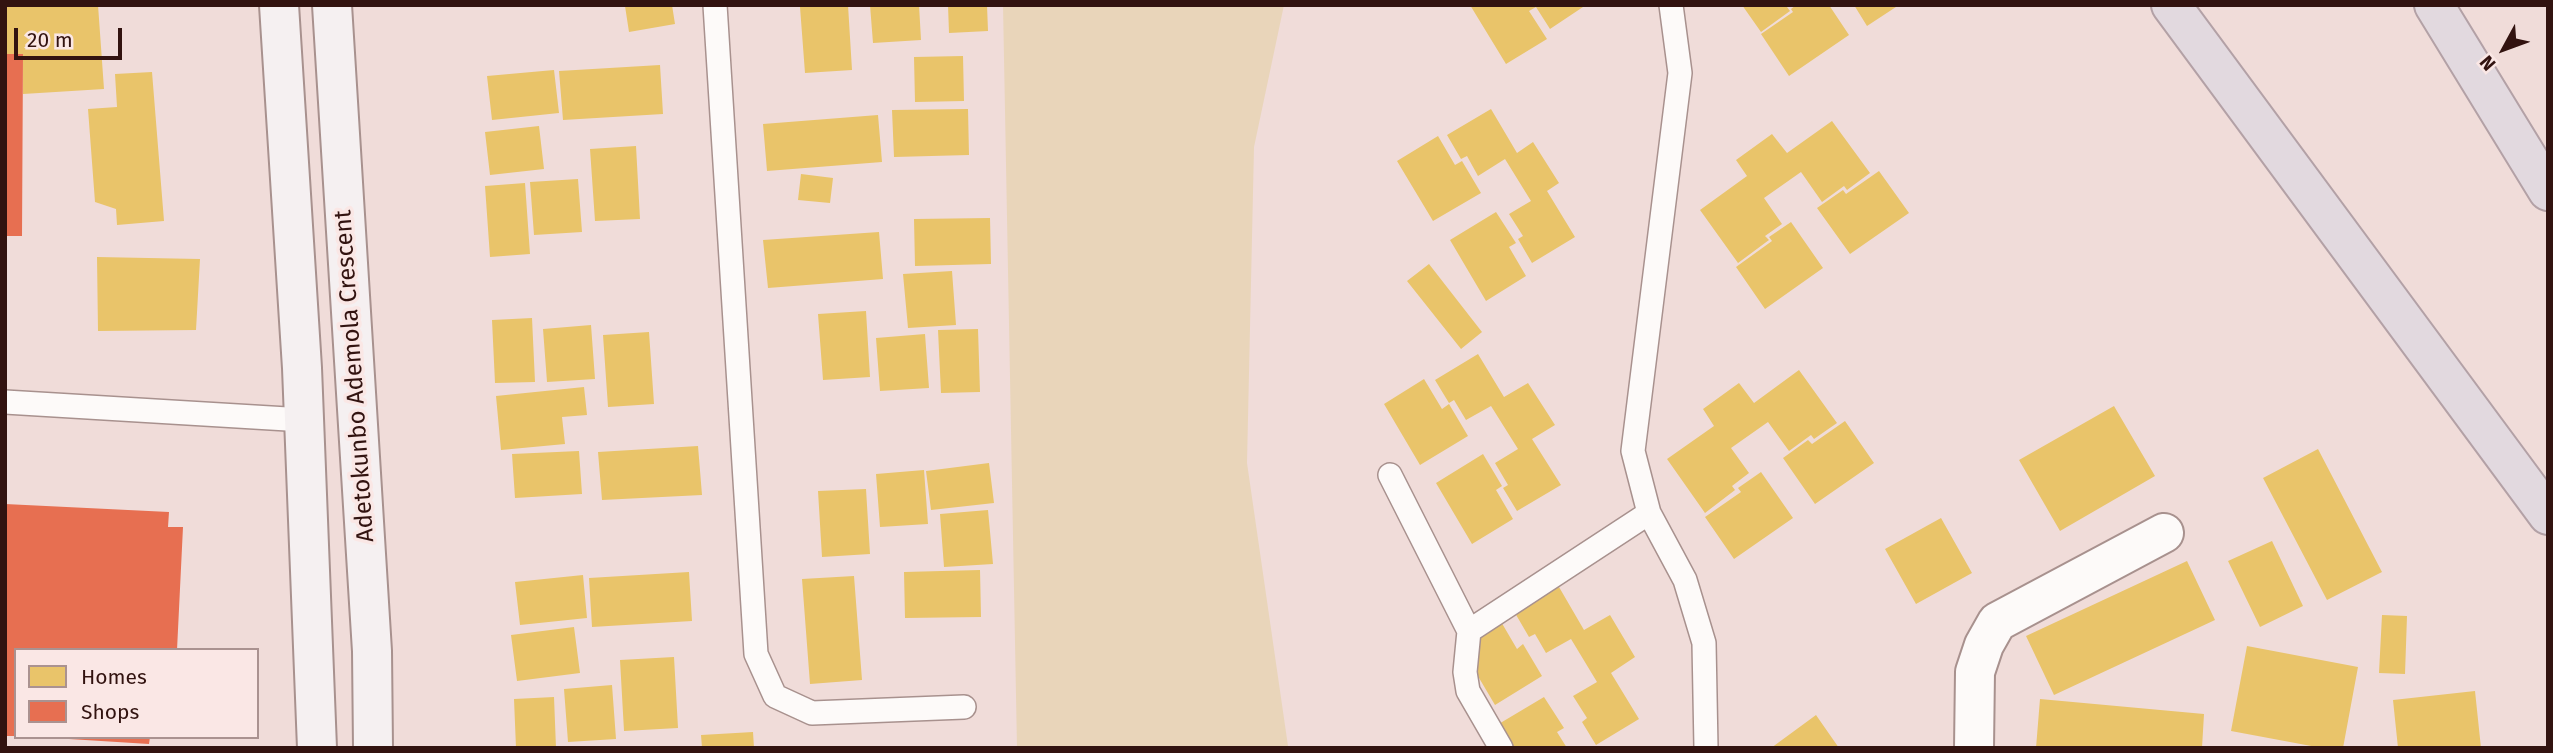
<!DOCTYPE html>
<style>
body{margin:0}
#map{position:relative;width:2553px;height:753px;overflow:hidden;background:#f0dcd9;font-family:"Fira Sans",sans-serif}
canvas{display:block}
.frame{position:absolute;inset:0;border:7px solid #321310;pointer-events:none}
.legend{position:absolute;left:14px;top:648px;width:245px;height:91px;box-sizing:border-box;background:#fae7e5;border:2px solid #aa9290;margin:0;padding:9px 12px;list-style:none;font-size:21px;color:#321310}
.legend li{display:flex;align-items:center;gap:14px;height:35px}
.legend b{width:35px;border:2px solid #aa9290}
.north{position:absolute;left:2469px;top:14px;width:70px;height:70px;-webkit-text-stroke:5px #fae7e5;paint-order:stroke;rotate:229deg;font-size:19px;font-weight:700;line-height:28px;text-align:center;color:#321310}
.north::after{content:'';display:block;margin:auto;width:24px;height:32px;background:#321310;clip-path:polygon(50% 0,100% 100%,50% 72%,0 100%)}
.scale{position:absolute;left:14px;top:28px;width:108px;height:32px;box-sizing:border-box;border:4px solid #321310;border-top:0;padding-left:9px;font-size:21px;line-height:24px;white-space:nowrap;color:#321310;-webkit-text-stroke:5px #fae7e5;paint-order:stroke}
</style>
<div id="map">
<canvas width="2553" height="753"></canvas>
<div class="frame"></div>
<ul class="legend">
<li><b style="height:19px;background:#e9c46a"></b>Homes</li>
<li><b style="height:19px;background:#e76f51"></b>Shops</li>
</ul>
<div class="north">N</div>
<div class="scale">20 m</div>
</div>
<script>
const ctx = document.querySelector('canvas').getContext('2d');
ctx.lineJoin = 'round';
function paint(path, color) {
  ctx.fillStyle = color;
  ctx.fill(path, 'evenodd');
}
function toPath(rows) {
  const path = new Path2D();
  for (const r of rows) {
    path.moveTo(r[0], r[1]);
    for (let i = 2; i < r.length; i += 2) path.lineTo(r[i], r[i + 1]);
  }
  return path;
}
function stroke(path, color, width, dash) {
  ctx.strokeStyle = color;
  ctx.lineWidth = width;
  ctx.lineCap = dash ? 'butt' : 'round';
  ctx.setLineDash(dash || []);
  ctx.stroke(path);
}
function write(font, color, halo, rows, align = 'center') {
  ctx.font = font + ' "Fira Sans",sans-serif';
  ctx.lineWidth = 7;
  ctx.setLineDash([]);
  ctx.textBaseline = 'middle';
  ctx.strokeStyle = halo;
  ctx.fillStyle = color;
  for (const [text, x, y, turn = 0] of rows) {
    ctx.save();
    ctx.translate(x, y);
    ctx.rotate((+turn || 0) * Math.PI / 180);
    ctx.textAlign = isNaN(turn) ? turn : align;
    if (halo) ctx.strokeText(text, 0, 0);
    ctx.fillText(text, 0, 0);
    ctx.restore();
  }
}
const green = toPath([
 [1003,5,1284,5,1254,147,1247,463,1288,746,1017,748]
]);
const homes = toPath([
 [5,5,98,5,104,89,23,94,23,54,5,54],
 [672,5,675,24,629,32,625,6],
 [828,5,848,5,852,70,805,73,800,7],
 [870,5,919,5,921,40,873,43],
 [948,5,987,5,988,31,949,33],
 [1470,5,1586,5,1550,29,1536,7,1529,11,1547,39,1506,64],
 [1742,5,1790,5,1787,7,1790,11,1761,32],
 [1796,5,1829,5,1849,35,1789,76,1761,34,1793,12,1791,9],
 [1854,5,1899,5,1867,26],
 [963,56,964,101,915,102,914,57],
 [660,65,663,114,563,120,559,71],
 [554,70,559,113,492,120,487,76],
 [152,72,164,221,117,225,116,209,95,202,88,109,117,107,115,74],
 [968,109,969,155,894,157,892,110],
 [1491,109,1517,153,1533,142,1559,183,1547,191,1575,237,1532,263,1518,239,1523,236,1509,214,1531,201,1505,159,1478,176,1467,156,1461,159,1447,135],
 [878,115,882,162,767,171,763,124],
 [1832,121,1870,173,1847,190,1844,186,1822,202,1801,172,1764,198,1782,224,1765,236,1769,240,1738,263,1700,210,1747,176,1736,160,1772,134,1787,153],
 [539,126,544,169,490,175,485,132],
 [1438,136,1455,165,1462,161,1481,193,1433,221,1397,161],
 [636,146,640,219,595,221,590,149],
 [1879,171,1909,213,1850,254,1817,208,1843,190,1846,194],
 [801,174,833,178,830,203,798,200],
 [578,179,582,232,534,235,530,182],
 [525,183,530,254,490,257,485,186],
 [1496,212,1516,243,1509,247,1526,276,1486,301,1450,240],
 [990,218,991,264,915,266,914,219],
 [1791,222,1823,268,1765,309,1736,267,1772,241,1769,237],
 [879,232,883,279,768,288,763,240],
 [97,257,200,259,196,330,98,331],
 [1429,264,1482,332,1461,349,1407,281],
 [952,271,956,325,908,328,903,274],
 [866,311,870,377,823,380,818,314],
 [532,318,535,382,495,383,492,320],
 [591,325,595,379,547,382,543,329],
 [978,329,980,392,941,393,938,330],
 [649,332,654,404,608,407,603,335],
 [925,334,929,388,880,391,876,338],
 [1478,354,1504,397,1528,383,1555,425,1532,439,1561,485,1517,511,1503,488,1508,485,1495,463,1518,449,1491,406,1466,420,1454,400,1449,403,1435,380],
 [1799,370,1837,423,1814,439,1811,435,1789,451,1768,422,1731,448,1749,473,1732,486,1735,490,1705,513,1667,459,1714,426,1703,409,1739,383,1754,403],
 [1424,379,1442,409,1449,404,1468,436,1420,465,1384,404],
 [584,387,587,415,562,417,565,444,501,450,496,396],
 [2114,406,2155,476,2060,531,2019,460],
 [1845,421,1874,463,1815,504,1783,458,1808,440,1812,444],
 [698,446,702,495,602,500,598,452],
 [2318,449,2382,572,2327,600,2263,478],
 [579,451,582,494,515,498,512,454],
 [1483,454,1502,486,1496,490,1513,519,1472,544,1436,483],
 [989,463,994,503,931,510,926,471],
 [924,470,928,524,880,527,876,474],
 [1761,472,1793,518,1734,559,1705,517,1741,492,1738,488],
 [866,489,870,554,822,557,818,491],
 [988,510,993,564,944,567,940,514],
 [1941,518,1972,573,1916,604,1885,549],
 [2272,541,2303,606,2260,627,2228,561],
 [2187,561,2215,620,2054,695,2026,636],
 [980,570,981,617,905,618,904,572],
 [689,572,692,621,592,627,589,578],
 [583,575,587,618,520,625,515,582],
 [854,576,862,680,810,684,802,579],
 [1559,587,1584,630,1610,615,1635,657,1611,673,1639,719,1596,745,1582,722,1587,718,1573,696,1597,682,1571,639,1546,653,1535,634,1529,637,1515,613],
 [2382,615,2407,616,2405,674,2379,673],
 [1500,620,1517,649,1523,644,1542,676,1495,705,1459,644],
 [574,627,580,673,517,681,511,635],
 [2247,646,2358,667,2343,748,2322,748,2231,731],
 [674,657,678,728,624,731,620,660],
 [612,685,616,739,568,742,564,689],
 [2475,691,2481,748,2398,748,2393,700],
 [554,697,556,748,516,748,514,699],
 [1544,697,1564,728,1557,732,1567,748,1511,748,1497,725],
 [2040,699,2204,714,2202,748,2036,748],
 [1816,715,1839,748,1771,748],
 [753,732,754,748,702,748,701,735]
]);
const shops = toPath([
 [5,54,23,54,22,236,5,236],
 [5,504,169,512,168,527,183,527,177,650,16,650,16,736,5,736],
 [69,737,150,737,149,744,69,739]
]);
const lane = toPath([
 [715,5,756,654,775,696,812,713,964,707],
 [1671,5,1680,73,1633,451,1649,513,1685,580,1704,643,1706,748],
 [5,402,304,420],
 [1390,475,1469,631,1649,513],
 [1469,631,1465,672,1468,691,1501,748]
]);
const street = toPath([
 [1974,748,1975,672,1984,645,1997,622,2164,533]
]);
const secondary = toPath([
 [279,5,302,368,317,748],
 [332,5,372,651,373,748]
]);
const highway = toPath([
 [2171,5,2548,515],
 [2434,5,2548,191]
]);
const streetNames = [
 ["Adetokunbo Ademola Crescent",355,376,-94]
];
paint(green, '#e9d5ba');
paint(homes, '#e9c46a');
paint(shops, '#e76f51');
stroke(lane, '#a8918e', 26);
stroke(street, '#a8918e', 42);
stroke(secondary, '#a8918e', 42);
stroke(highway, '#b3a1a6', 42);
stroke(lane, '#fdfaf9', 23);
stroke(street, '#fdfaf9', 38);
stroke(secondary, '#f5f0f1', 38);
stroke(highway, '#e2d9df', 38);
write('24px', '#321310', '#fae7e5', streetNames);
</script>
